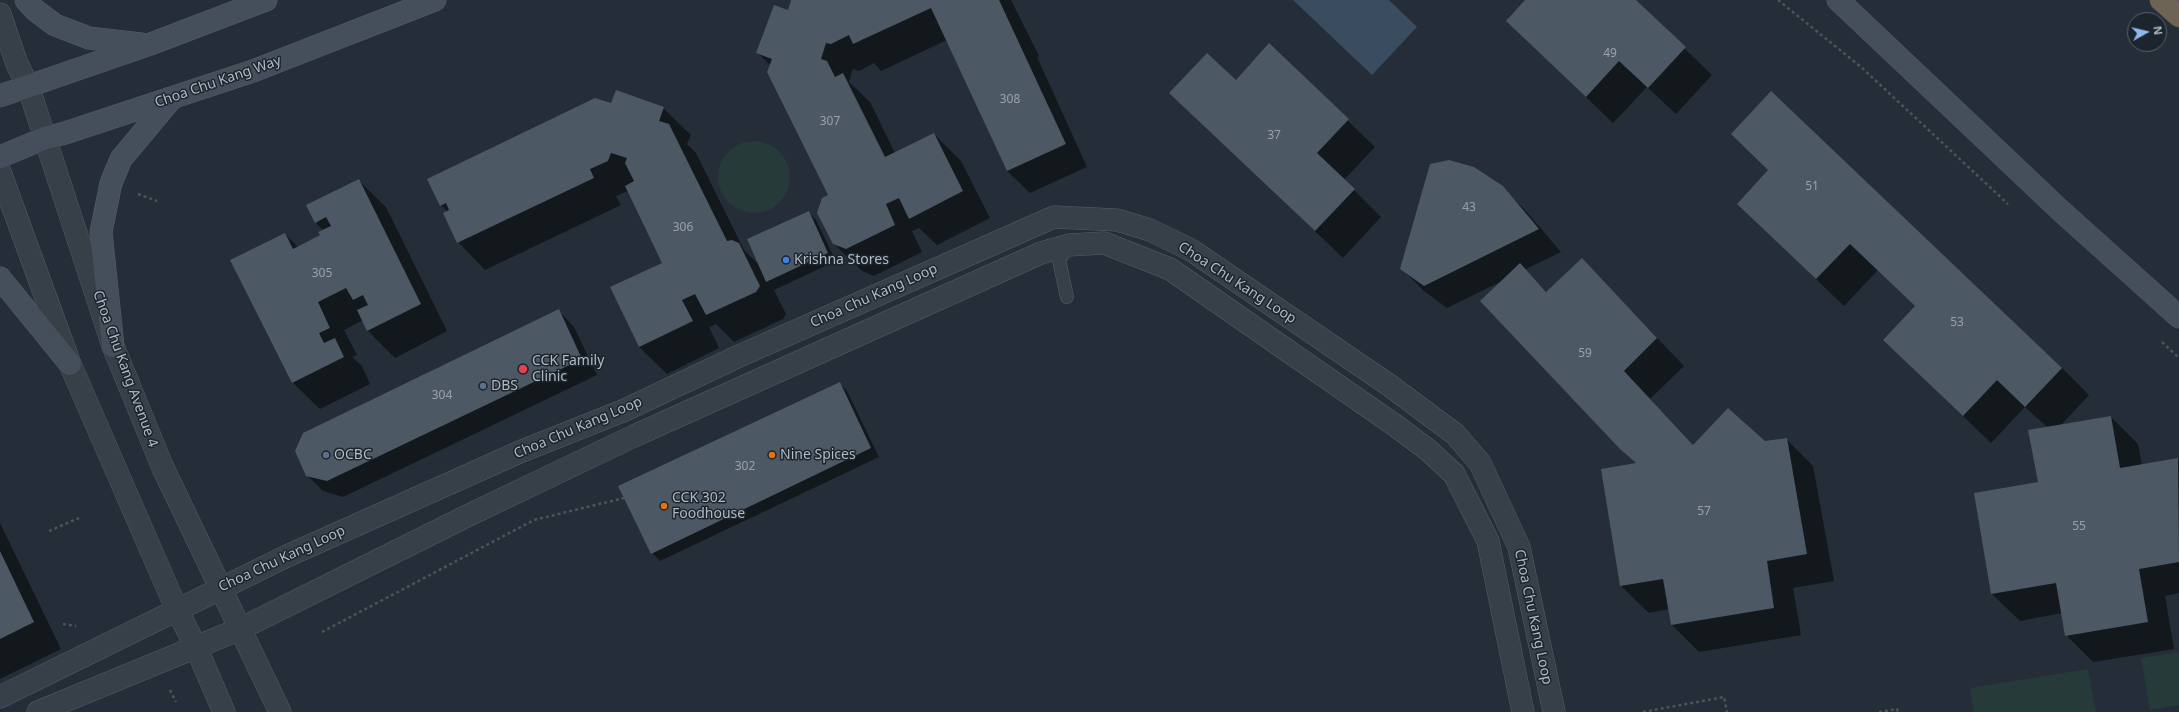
<!DOCTYPE html>
<style>
body{margin:0}
#map{position:relative;width:2179px;height:712px;overflow:hidden;background:#242d38;font-family:"Noto Sans",sans-serif}
canvas{display:block}
.north{position:absolute;left:2127px;top:12px;width:40px;height:40px;box-sizing:border-box;background:#1c242d;border:1px solid #586069;border-radius:50%;rotate:82deg;font-size:11px;font-weight:700;line-height:16px;text-align:center;color:#b2bac4}
.north::after{content:'';display:block;margin:auto;width:14px;height:18px;background:#8eb8ed;clip-path:polygon(50% 0,100% 100%,50% 72%,0 100%)}
</style>
<div id="map">
<canvas width="2179" height="712"></canvas>
<div class="north">N</div>
</div>
<script>
const ctx = document.querySelector('canvas').getContext('2d');
ctx.lineJoin = 'round';
function paint(path, color) {
  ctx.fillStyle = color;
  ctx.fill(path, 'evenodd');
}
function toPath(rows) {
  const path = new Path2D();
  for (const r of rows) {
    if (r.length === 3) {
      path.moveTo(r[0] + r[2], r[1]);
      path.arc(r[0], r[1], r[2], 0, 2 * Math.PI);
      continue;
    }
    path.moveTo(r[0], r[1]);
    for (let i = 2; i < r.length; i += 2) path.lineTo(r[i], r[i + 1]);
  }
  return path;
}
function stroke(path, color, width, dash) {
  ctx.strokeStyle = color;
  ctx.lineWidth = width;
  ctx.lineCap = dash ? 'butt' : 'round';
  ctx.setLineDash(dash || []);
  ctx.stroke(path);
}
function write(font, color, halo, rows, align = 'center') {
  ctx.font = font + ' "Noto Sans",sans-serif';
  ctx.lineWidth = 3;
  ctx.setLineDash([]);
  ctx.textBaseline = 'middle';
  ctx.strokeStyle = halo;
  ctx.fillStyle = color;
  for (const [text, x, y, turn = 0] of rows) {
    ctx.save();
    ctx.translate(x, y);
    ctx.rotate((+turn || 0) * Math.PI / 180);
    ctx.textAlign = isNaN(turn) ? turn : align;
    if (halo) ctx.strokeText(text, 0, 0);
    ctx.fillText(text, 0, 0);
    ctx.restore();
  }
}
const green = toPath([
 [754,177,36],
 [2179,652,2179,705,2150,710,2141,658],
 [2088,669,2096,712,1974,712,1970,688]
]);
const water = toPath([
 [1293,0,1389,0,1417,27,1372,75]
]);
const shadow = toPath([
 [792,0,1011,0,1039,56,1037,57,1087,167,1030,193,1007,171,947,40,881,71,874,63,859,71,853,69,849,82,870,102,895,153,934,134,961,161,990,218,937,245,919,228,912,231,922,252,874,276,862,271,834,244,830,195,770,65,757,52,788,11],
 [1527,0,1634,0,1712,75,1676,114,1647,87,1613,123,1507,21],
 [1269,45,1375,147,1344,180,1381,217,1343,258,1171,93,1236,81],
 [612,104,663,108,691,135,687,144,696,153,744,250,760,266,808,212,816,220,836,261,774,290,786,314,783,319,734,342,716,324,709,327,719,348,667,374,639,347,663,263,628,191,616,196,621,205,485,270,458,242,448,212,441,205],
 [1769,171,2062,368,2089,395,2061,425,2111,417,2138,444,2142,465,2179,460,2179,593,2165,596,2174,649,2093,662,2066,635,2062,613,2020,621,1992,594,2039,483,2047,427,2025,407,1991,443,1884,340,1916,307,1878,270,1844,306,1766,231],
 [358,180,386,207,447,331,395,358,368,331,363,320,344,330,357,355,352,357,362,366,370,384,320,409,292,382,285,234,298,247,321,236,324,231,316,223],
 [1502,187,1525,210,1561,252,1524,270,1547,292,1582,259,1684,366,1650,399,1694,446,1764,442,1786,439,1813,466,1834,581,1793,588,1801,635,1699,652,1672,625,1669,609,1649,613,1621,586,1637,464,1620,447,1502,281,1447,308,1424,291,1402,269],
 [559,311,574,327,597,375,343,497,323,491,307,475],
 [839,383,847,391,879,457,660,561,652,553],
 [0,523,61,649,0,679]
]);
const building = toPath([
 [791,0,999,0,1066,144,1007,171,931,8,853,44,849,35,831,44,826,43,821,59,827,61,835,77,843,73,885,157,934,133,963,191,909,219,899,198,886,204,895,225,846,249,833,244,817,213,822,198,828,195,767,72,772,59,756,53,774,5,788,10],
 [1525,0,1636,0,1686,47,1648,88,1619,61,1586,97,1506,21],
 [1269,43,1349,119,1317,153,1355,189,1315,231,1169,93,1207,53,1236,80],
 [616,90,664,107,659,121,669,124,727,241,732,240,739,243,760,286,756,292,706,315,695,294,682,300,693,321,639,347,610,287,662,263,625,186,634,181,625,163,627,158,611,153,608,161,590,169,594,178,457,243,443,213,449,210,446,203,440,206,427,179,595,98,611,103],
 [1771,91,2062,368,2025,407,1997,380,1963,416,1883,340,1915,306,1850,244,1816,279,1737,204,1768,170,1731,134],
 [1449,160,1474,167,1503,186,1539,229,1424,286,1400,269,1430,164],
 [359,179,421,304,367,331,357,310,368,305,363,295,353,300,346,288,318,302,330,328,319,333,324,343,335,338,344,357,292,383,230,260,285,233,293,249,320,235,318,232,331,226,326,217,315,223,306,205],
 [809,211,828,253,766,282,747,239],
 [1582,258,1657,338,1624,371,1693,445,1728,408,1765,441,1787,438,1807,554,1767,561,1774,608,1671,625,1663,579,1620,586,1601,469,1636,463,1619,448,1480,301,1520,263,1546,292],
 [559,309,582,359,327,481,306,476,295,451,303,433],
 [840,382,871,448,651,554,618,486],
 [2111,416,2120,468,2178,458,2179,562,2139,569,2148,622,2065,636,2056,583,1991,594,1974,493,2038,482,2028,430],
 [0,551,34,622,0,639]
]);
const path = toPath([
 [1778,0,1861,67,2008,204],
 [138,194,157,201],
 [2162,342,2179,358],
 [49,531,79,518],
 [63,624,76,626],
 [322,632,534,520,624,498],
 [170,690,176,702],
 [1643,712,1724,697,1727,712],
 [1879,712,1897,709,1898,712]
]);
const service = toPath([
 [1067,297,1059,260,1069,245]
]);
const minor = toPath([
 [0,697,287,556,522,451,625,410,737,357,1054,217,1117,220,1150,230,1191,250,1389,385,1455,434,1480,463,1519,547,1554,712],
 [38,712,240,629,469,515,634,436,1041,253,1069,245,1104,243,1170,269,1396,426,1428,450,1454,474,1488,541,1523,712]
]);
const tertiary = toPath([
 [0,14,17,64,28,86,113,346,163,468,280,712],
 [0,172,70,364,177,610,196,647,224,712]
]);
const secondary = toPath([
 [26,0,35,10,55,25,89,38,141,44],
 [1838,0,2061,211,2179,317],
 [0,96,148,45,266,0],
 [0,157,45,138,65,133,253,71,435,0],
 [0,278,70,364],
 [113,346,101,232,111,183,121,159,172,98]
]);
const motorway = toPath([
 [2161,0,2179,16]
]);
const markers = [
 [786,260,4,"#3f7fe0"],
 [523,369,5,"#e0444e"],
 [483,386,4,"#5c6f8a"],
 [326,455,4,"#5c6f8a"],
 [772,455,4,"#e8710a"],
 [664,506,4,"#e8710a"]
];
const numberNames = [
 ["49",1610,54],
 ["308",1010,100],
 ["307",830,122],
 ["37",1274,136],
 ["51",1812,187],
 ["43",1469,208],
 ["306",683,228],
 ["305",322,274],
 ["53",1957,323],
 ["59",1585,354],
 ["304",442,396],
 ["302",745,467],
 ["57",1704,512],
 ["55",2079,527]
];
const streetNames = [
 ["Choa Chu Kang Way",218,82,-19],
 ["Choa Chu Kang Loop",1237,283,33],
 ["Choa Chu Kang Loop",874,296,-24],
 ["Choa Chu Kang Avenue 4",125,369,70],
 ["Choa Chu Kang Loop",578,428,-23],
 ["Choa Chu Kang Loop",282,559,-25],
 ["Choa Chu Kang Loop",1533,617,78]
];
const poiNames = [
 ["Krishna Stores",794,260],
 ["CCK Family",532,361],
 ["Clinic",532,377],
 ["DBS",491,386],
 ["OCBC",334,455],
 ["Nine Spices",780,455],
 ["CCK 302",672,498],
 ["Foodhouse",672,514]
];
paint(green, '#273a3a');
paint(water, '#3a4c5f');
paint(shadow, '#0007');
paint(building, '#4c5863');
stroke(service, '#555d66', 14);
stroke(minor, '#555d66', 23);
stroke(tertiary, '#555d66', 23);
stroke(secondary, '#555d66', 23);
stroke(motorway, '#424a53', 23);
stroke(path, '#455758', 2.5, [3, 3]);
stroke(service, '#373f48', 13);
stroke(minor, '#373f48', 22);
stroke(tertiary, '#373f48', 22);
stroke(secondary, '#454f5b', 22);
stroke(motorway, '#6e6355', 22);
for (const [x, y, r, color] of markers) {
  const dot = new Path2D();
  dot.arc(x, y, r, 0, 2 * Math.PI);
  ctx.fillStyle = color;
  ctx.fill(dot);
  stroke(dot, '#1c242d', 1.5);
}
write('12px', '#98a2ac', null, numberNames);
write('14px', '#b2bac4', '#1c242d', streetNames);
write('14px', '#b2bac4', '#1c242d', poiNames, 'left');
</script>
